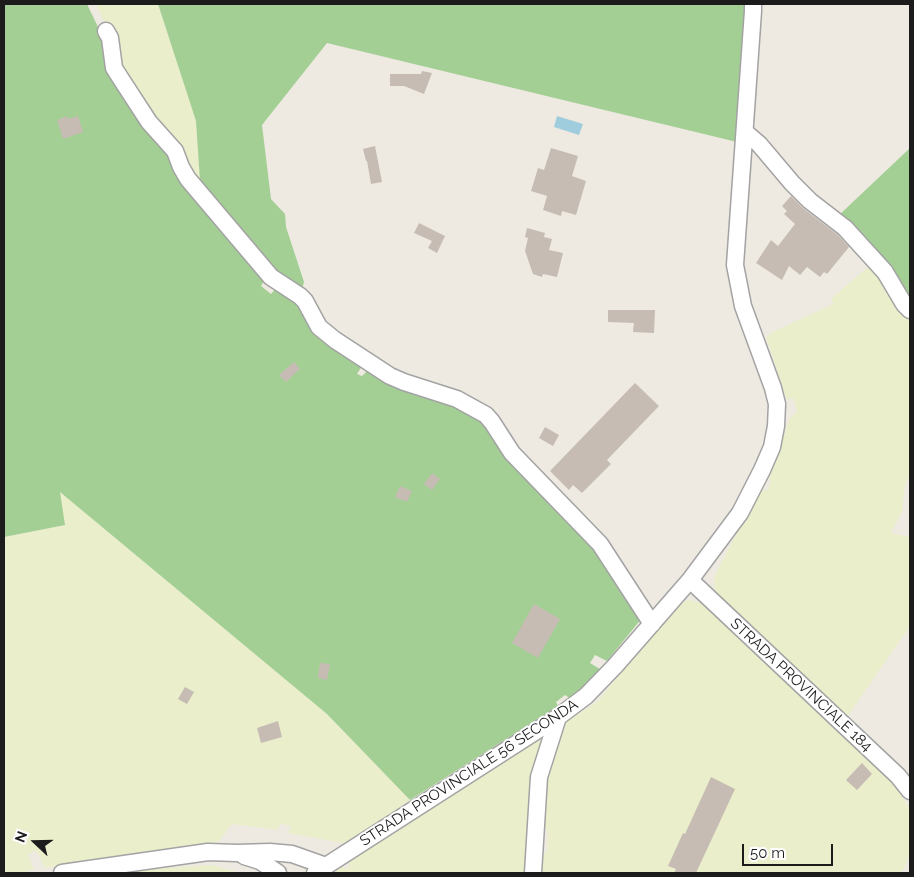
<!DOCTYPE html>
<style>
body{margin:0}
#map{position:relative;width:914px;height:877px;overflow:hidden;background:#eeeae1;font-family:Raleway,sans-serif}
canvas{display:block}
.frame{position:absolute;inset:0;border:5px solid #1c1c1c;pointer-events:none}
.north{position:absolute;left:10px;top:817px;width:50px;height:50px;-webkit-text-stroke:4px #fff;paint-order:stroke;rotate:291deg;font-size:14px;font-weight:700;line-height:20px;text-align:center;color:#1c1c1c}
.north::after{content:'';display:block;margin:auto;width:18px;height:22px;background:#1c1c1c;clip-path:polygon(50% 0,100% 100%,50% 72%,0 100%)}
.scale{position:absolute;left:742px;top:844px;width:91px;height:22px;box-sizing:border-box;border:2px solid #1c1c1c;border-top:0;padding-left:6px;font-size:15px;line-height:18px;white-space:nowrap;color:#1c1c1c;-webkit-text-stroke:4px #fff;paint-order:stroke}
</style>
<div id="map">
<canvas width="914" height="877"></canvas>
<div class="frame"></div>
<div class="north">N</div>
<div class="scale">50 m</div>
</div>
<script>
const ctx = document.querySelector('canvas').getContext('2d');
ctx.lineJoin = 'round';
function paint(path, color) {
  ctx.fillStyle = color;
  ctx.fill(path, 'evenodd');
}
function toPath(rows) {
  const path = new Path2D();
  for (const r of rows) {
    path.moveTo(r[0], r[1]);
    for (let i = 2; i < r.length; i += 2) path.lineTo(r[i], r[i + 1]);
  }
  return path;
}
function stroke(path, color, width, dash) {
  ctx.strokeStyle = color;
  ctx.lineWidth = width;
  ctx.lineCap = dash ? 'butt' : 'round';
  ctx.setLineDash(dash || []);
  ctx.stroke(path);
}
function write(font, color, halo, rows, align = 'center') {
  ctx.font = font + ' Raleway,sans-serif';
  ctx.lineWidth = 4;
  ctx.setLineDash([]);
  ctx.textBaseline = 'middle';
  ctx.strokeStyle = halo;
  ctx.fillStyle = color;
  for (const [text, x, y, turn = 0] of rows) {
    ctx.save();
    ctx.translate(x, y);
    ctx.rotate((+turn || 0) * Math.PI / 180);
    ctx.textAlign = isNaN(turn) ? turn : align;
    if (halo) ctx.strokeText(text, 0, 0);
    ctx.fillText(text, 0, 0);
    ctx.restore();
  }
}
const farmland = toPath([
 [96,4,158,4,196,121,200,181,176,145,122,76,111,31,104,22],
 [869,266,882,275,910,316,910,475,905,485,902,511,891,533,910,537,910,626,847,717,719,595,715,590,714,581,715,575,760,489,767,491,771,482,767,474,785,433,789,419,797,412,793,398,787,400,766,337,773,332,833,304,831,299],
 [59,491,327,714,410,800,348,844,288,833,291,826,280,824,278,830,232,824,218,842,45,868,36,850,28,855,34,869,22,873,4,873,4,537,65,525],
 [687,600,703,603,713,611,893,783,910,809,910,853,905,867,900,873,539,873,538,861,547,851,548,839,547,830,541,827,545,778,566,722,597,702,653,634,680,605],
 [545,733,528,873,328,873,341,865,345,869,350,866,347,861],
 [213,865,239,873,90,873,93,873]
]);
const forest = toPath([
 [4,4,87,4,108,48,264,281,261,286,271,294,276,288,289,296,362,366,357,374,362,376,368,370,386,381,466,412,476,419,485,425,497,446,593,545,642,618,607,661,595,655,590,663,600,669,571,699,565,695,556,702,558,706,410,800,327,714,60,492,65,525,4,537],
 [158,4,746,4,737,142,327,43,262,125,271,199,285,214,286,227,304,282,302,289,271,270,200,181,196,121],
 [910,148,910,303,837,217]
]);
const water = toPath([
 [557,116,583,124,579,135,554,127]
]);
const building = toPath([
 [422,71,432,73,424,94,404,86,390,86,390,74,421,74],
 [67,116,68,119,78,116,83,132,63,139,57,120],
 [375,146,382,182,371,184,367,161,366,161,363,149],
 [551,148,578,156,572,176,586,181,576,215,562,211,561,216,543,210,547,196,531,191,538,168,544,170],
 [791,196,804,209,838,235,849,247,827,274,824,272,820,277,807,267,800,275,789,266,782,280,756,263,771,240,778,246,795,224,784,214,787,211,782,206],
 [419,223,445,236,437,253,428,248,432,241,414,233],
 [527,228,545,233,544,237,552,239,549,250,563,253,557,277,543,274,542,277,533,274,525,251,528,238,525,237],
 [608,310,655,310,654,333,633,332,634,323,608,322],
 [294,362,300,369,286,382,279,375],
 [635,383,659,406,607,460,611,464,582,493,573,485,569,490,550,471],
 [545,427,559,435,553,446,539,438],
 [432,473,440,479,432,490,424,484],
 [400,486,412,491,407,502,395,497],
 [534,604,560,619,538,658,512,643],
 [320,663,330,664,327,680,318,678],
 [185,687,194,692,187,704,178,699],
 [278,721,282,737,261,743,257,728],
 [862,763,872,774,857,790,846,780],
 [711,777,735,789,696,873,674,873,676,869,668,866,683,833,685,834]
]);
const minor = toPath([
 [106,31,110,38,114,68,121,79,149,122,175,151,181,167,188,179,271,277,300,296,305,301,319,327,335,340,390,376,404,382,457,399,486,415,492,422,512,453,600,544,652,624],
 [745,132,759,144,792,183,810,201,845,228,885,272,904,304,910,310],
 [690,580,898,776,910,791],
 [244,856,260,861,278,873],
 [62,873,208,852,237,853,270,852,292,854,326,866],
 [315,873,558,717,586,696,615,666,690,580,740,513,762,470,772,447,776,426,777,404,773,388,743,306,735,265,753,11,753,4],
 [533,873,539,777,558,717]
]);
const streetNames = [
 ["STRADA PROVINCIALE 184",801,685,43],
 ["STRADA PROVINCIALE 56 SECONDA",469,773,-33]
];
paint(farmland, '#eaeecb');
paint(forest, '#a3cf94');
paint(water, '#9fcdde');
paint(building, '#c6bcb4');
stroke(minor, '#a3a3a3', 19);
stroke(minor, '#fff', 16);
write('15px', '#1c1c1c', '#fff', streetNames);
</script>
